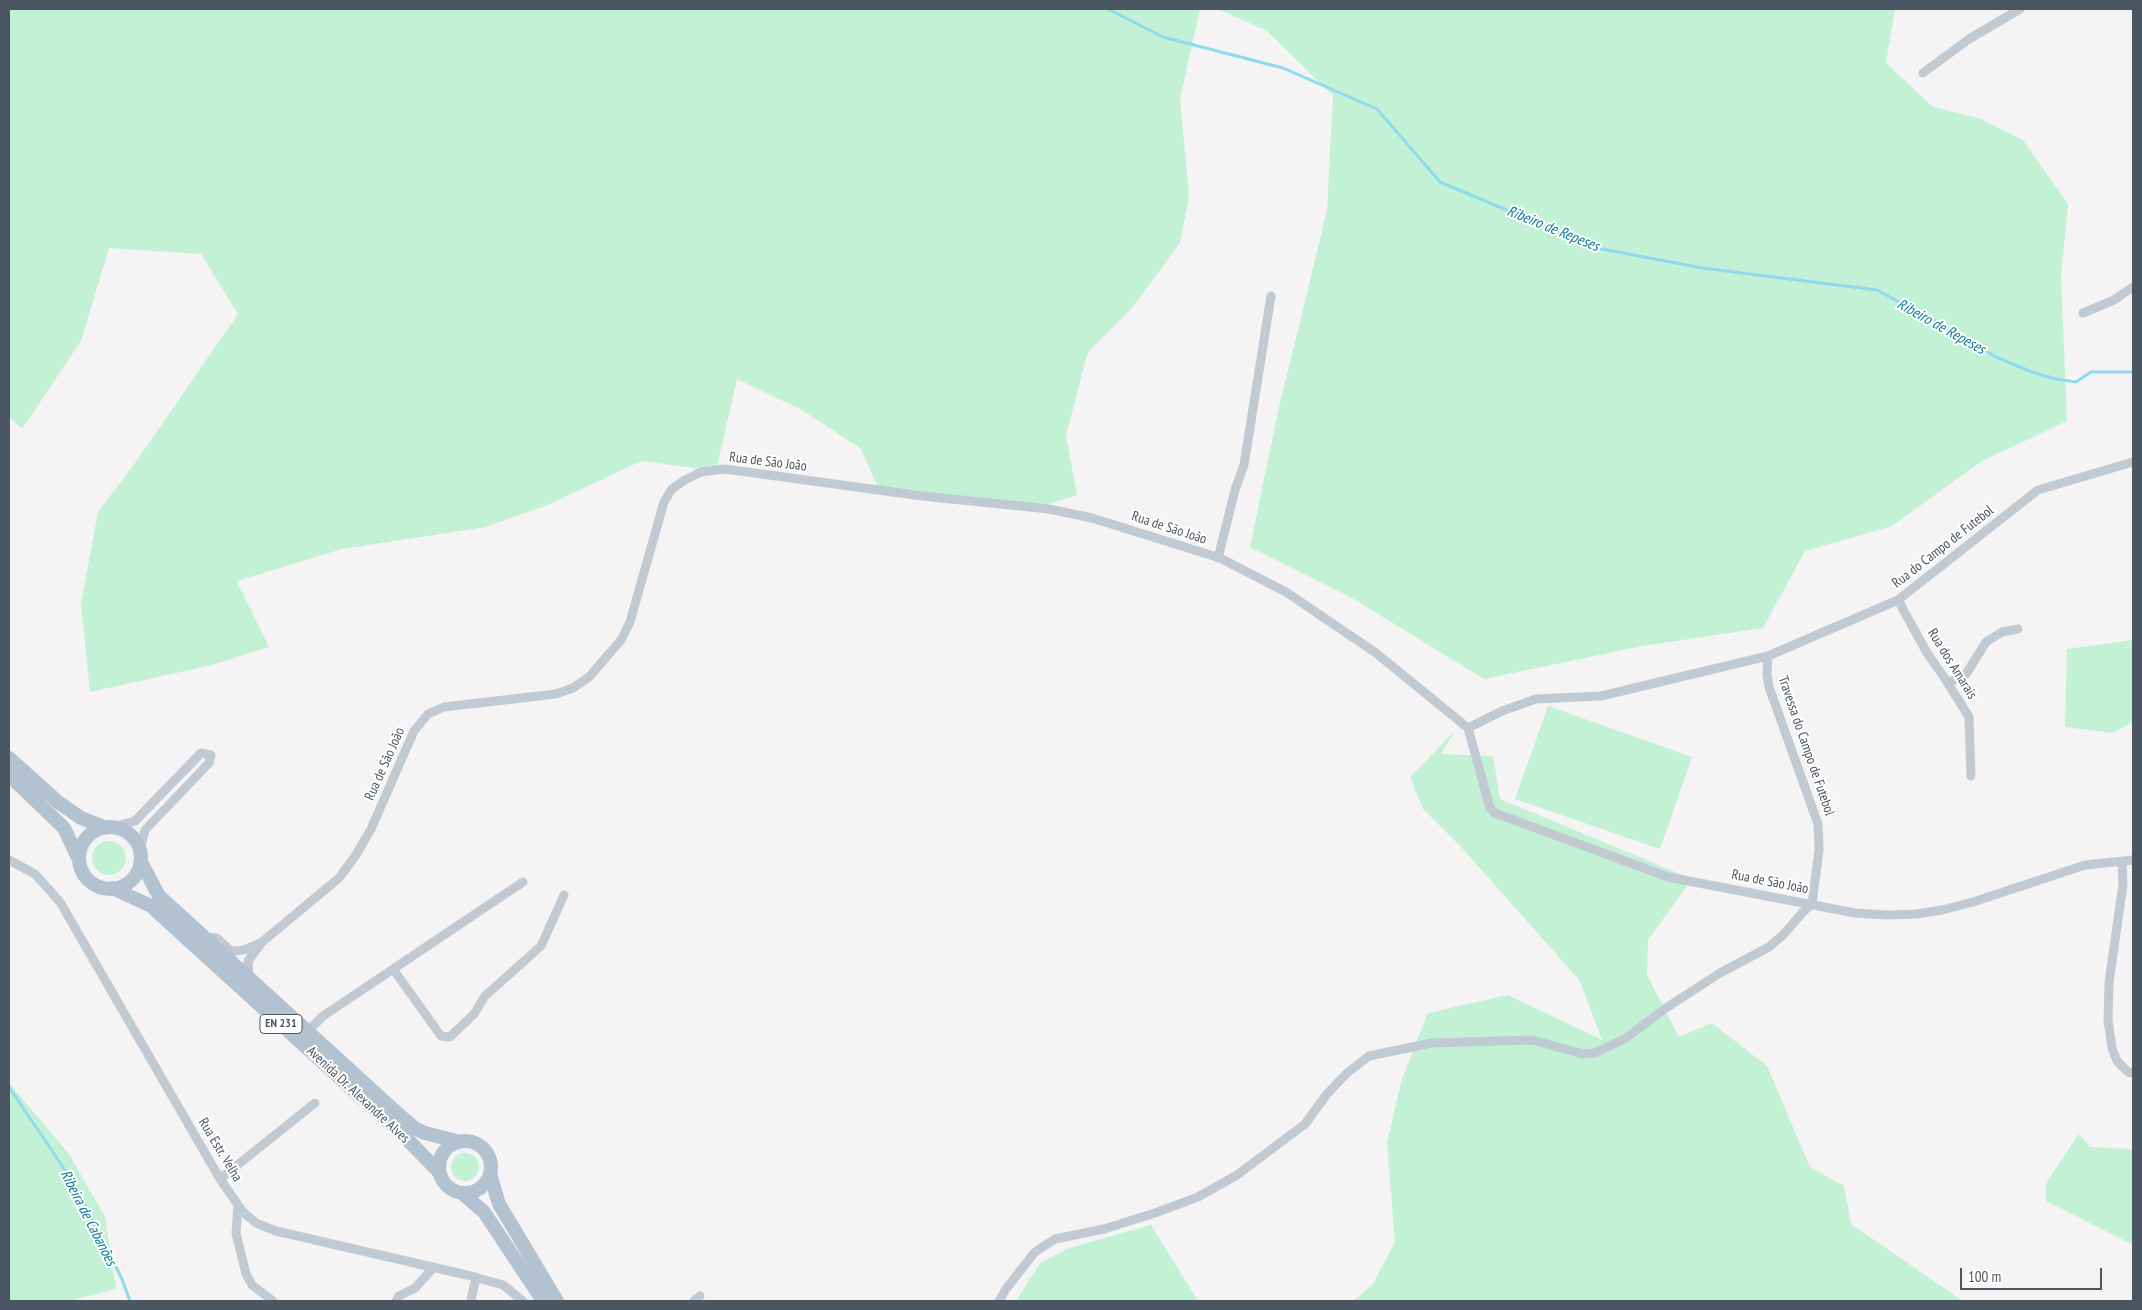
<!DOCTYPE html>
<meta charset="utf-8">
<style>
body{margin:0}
#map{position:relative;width:2142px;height:1310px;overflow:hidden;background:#f5f3f3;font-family:"PT Sans Narrow",sans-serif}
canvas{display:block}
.frame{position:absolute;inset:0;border:10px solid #4a5661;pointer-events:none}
.scale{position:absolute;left:1960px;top:1268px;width:142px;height:22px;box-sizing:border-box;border:2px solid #4a5661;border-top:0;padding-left:6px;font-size:15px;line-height:18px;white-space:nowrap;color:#4a5661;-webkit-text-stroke:4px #fff;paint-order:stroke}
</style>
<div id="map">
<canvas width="2142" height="1310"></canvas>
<div class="frame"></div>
<div class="scale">100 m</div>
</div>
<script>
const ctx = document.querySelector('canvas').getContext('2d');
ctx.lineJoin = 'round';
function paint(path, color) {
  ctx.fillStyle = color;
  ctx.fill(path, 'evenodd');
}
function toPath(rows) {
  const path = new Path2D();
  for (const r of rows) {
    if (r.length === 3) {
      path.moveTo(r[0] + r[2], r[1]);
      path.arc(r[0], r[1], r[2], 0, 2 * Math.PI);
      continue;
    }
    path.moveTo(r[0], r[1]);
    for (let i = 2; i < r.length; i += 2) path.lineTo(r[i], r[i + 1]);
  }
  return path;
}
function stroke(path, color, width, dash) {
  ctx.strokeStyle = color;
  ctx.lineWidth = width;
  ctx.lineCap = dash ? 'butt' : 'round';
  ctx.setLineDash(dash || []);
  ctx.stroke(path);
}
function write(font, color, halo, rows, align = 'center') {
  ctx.font = font + ' "PT Sans Narrow",sans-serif';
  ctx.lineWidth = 4;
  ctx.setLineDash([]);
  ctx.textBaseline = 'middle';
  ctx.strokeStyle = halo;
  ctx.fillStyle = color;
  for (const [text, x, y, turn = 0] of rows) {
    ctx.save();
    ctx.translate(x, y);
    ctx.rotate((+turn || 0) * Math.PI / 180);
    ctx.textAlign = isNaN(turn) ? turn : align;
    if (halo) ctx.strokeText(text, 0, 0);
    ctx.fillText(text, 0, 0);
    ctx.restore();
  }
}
const green = toPath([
 [9,9,1200,9,1180,99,1189,196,1180,243,1132,308,1088,352,1066,435,1077,495,1040,507,880,492,861,449,802,410,737,379,716,471,641,461,550,504,486,527,342,549,237,581,269,647,212,665,90,692,81,604,98,512,135,463,238,314,201,254,109,248,81,341,22,429,9,417],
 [1218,9,1895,9,1886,63,1933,107,1981,119,2023,140,2068,204,2061,277,2067,421,1982,461,1892,526,1805,551,1763,628,1642,646,1484,679,1352,598,1250,547,1279,407,1327,211,1333,96,1267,31],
 [2133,640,2133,722,2113,733,2065,727,2067,649],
 [1548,706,1692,757,1660,849,1515,799],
 [1454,732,1441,754,1493,756,1500,799,1692,879,1648,940,1647,975,1679,1037,1712,1023,1767,1066,1810,1167,1844,1186,1851,1224,1963,1301,1353,1301,1373,1284,1395,1242,1387,1142,1402,1079,1428,1013,1508,995,1602,1040,1580,981,1462,848,1423,809,1410,777],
 [109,858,17],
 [9,1083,69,1154,105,1217,116,1289,68,1301,9,1301],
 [2079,1134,2090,1147,2133,1149,2133,1245,2046,1201,2046,1183],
 [465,1167,14],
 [1151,1225,1198,1301,1016,1301,1040,1263,1069,1248]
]);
const stream = toPath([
 [1108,9,1163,37,1283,68,1377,109,1440,182,1597,248,1702,268,1877,290,1940,324,1996,357,2032,372,2056,379,2076,382,2091,372,2133,372],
 [9,1087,71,1179,122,1279,130,1301]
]);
const minor = toPath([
 [1923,73,1969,39,2020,9],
 [2083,313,2114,300,2133,287],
 [1218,558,1235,490,1244,465,1271,296],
 [1898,600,1927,653,1944,677,1969,717,1971,776],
 [1768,656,1767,675,1769,687,1818,824,1819,850,1812,904],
 [1948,683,1966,674,1986,642,2002,632,2018,629],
 [1468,728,1502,711,1536,699,1601,696,1768,656,1898,600,2038,490,2133,462],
 [114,827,135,821,201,753,211,755,209,763,145,830,140,850],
 [9,860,35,874,60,902,220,1179,243,1212,256,1223,276,1231,471,1276,503,1285,523,1301],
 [2122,861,2123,884,2109,983,2108,1020,2112,1048,2117,1061,2128,1072,2133,1073],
 [205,937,217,938,231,951,235,951,244,950,260,943],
 [393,969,441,1036,450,1037,474,1014,485,996,541,946,564,895],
 [249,977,248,961,262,942,339,878,356,855,371,829,414,731,428,714,444,707,556,694,573,688,589,677,621,640,630,622,664,502,672,489,685,480,701,472,725,469,922,496,1049,509,1092,518,1220,558,1286,592,1376,653,1468,728,1490,808,1495,813,1668,877,1855,913,1887,915,1917,914,1942,910,1973,902,2085,865,2133,860],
 [308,1031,323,1016,523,882],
 [220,1179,315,1103],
 [238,1205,236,1233,246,1274,252,1285,273,1301],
 [396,1301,399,1296,415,1288,434,1267],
 [471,1301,476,1277],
 [694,1301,700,1296],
 [999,1301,1006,1289,1035,1252,1055,1239,1104,1229,1155,1213,1198,1197,1237,1175,1305,1124,1327,1094,1347,1073,1369,1056,1432,1043,1532,1040,1583,1054,1595,1053,1626,1038,1666,1008,1720,973,1769,947,1783,935,1803,912,1812,904]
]);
const primary = toPath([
 [9,758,58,802,81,818,104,827],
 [9,775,64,828,79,860],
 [110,858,31],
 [141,862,159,896,397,1113,416,1129,425,1133,460,1142],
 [112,888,151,906,406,1138,440,1173],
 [465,1167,26],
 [490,1174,499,1204,557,1301],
 [462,1193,484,1212,543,1301]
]);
const shields = [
 [281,1024,42]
];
const shieldNames = [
 ["EN 231",281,1024]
];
const streetNames = [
 ["Rua de São João",768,462,7],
 ["Rua de São João",1169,528,18],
 ["Rua do Campo de Futebol",1943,547,-38],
 ["Rua dos Amarais",1952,664,58],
 ["Travessa do Campo de Futebol",1806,746,71],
 ["Rua de São João",385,764,-66],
 ["Rua de São João",1770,882,11],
 ["Avenida Dr. Alexandre Alves",358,1095,43],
 ["Rua Estr. Velha",220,1150,59]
];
const waterNames = [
 ["Ribeiro de Repeses",1553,229,22],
 ["Ribeiro de Repeses",1941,327,29],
 ["Ribeira de Cabanões",88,1218,63]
];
paint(green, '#c3f1d5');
stroke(stream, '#90daee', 3);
stroke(minor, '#c1cad2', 9);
stroke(primary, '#b3c2d1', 14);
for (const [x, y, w] of shields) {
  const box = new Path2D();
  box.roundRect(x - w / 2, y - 9.5, w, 19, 4);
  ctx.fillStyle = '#fff';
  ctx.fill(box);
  stroke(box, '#4a5661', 1);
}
write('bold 12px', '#4a5661', null, shieldNames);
write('14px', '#4a5661', '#fff', streetNames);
write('italic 15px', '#0c7c9b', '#fff', waterNames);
</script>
